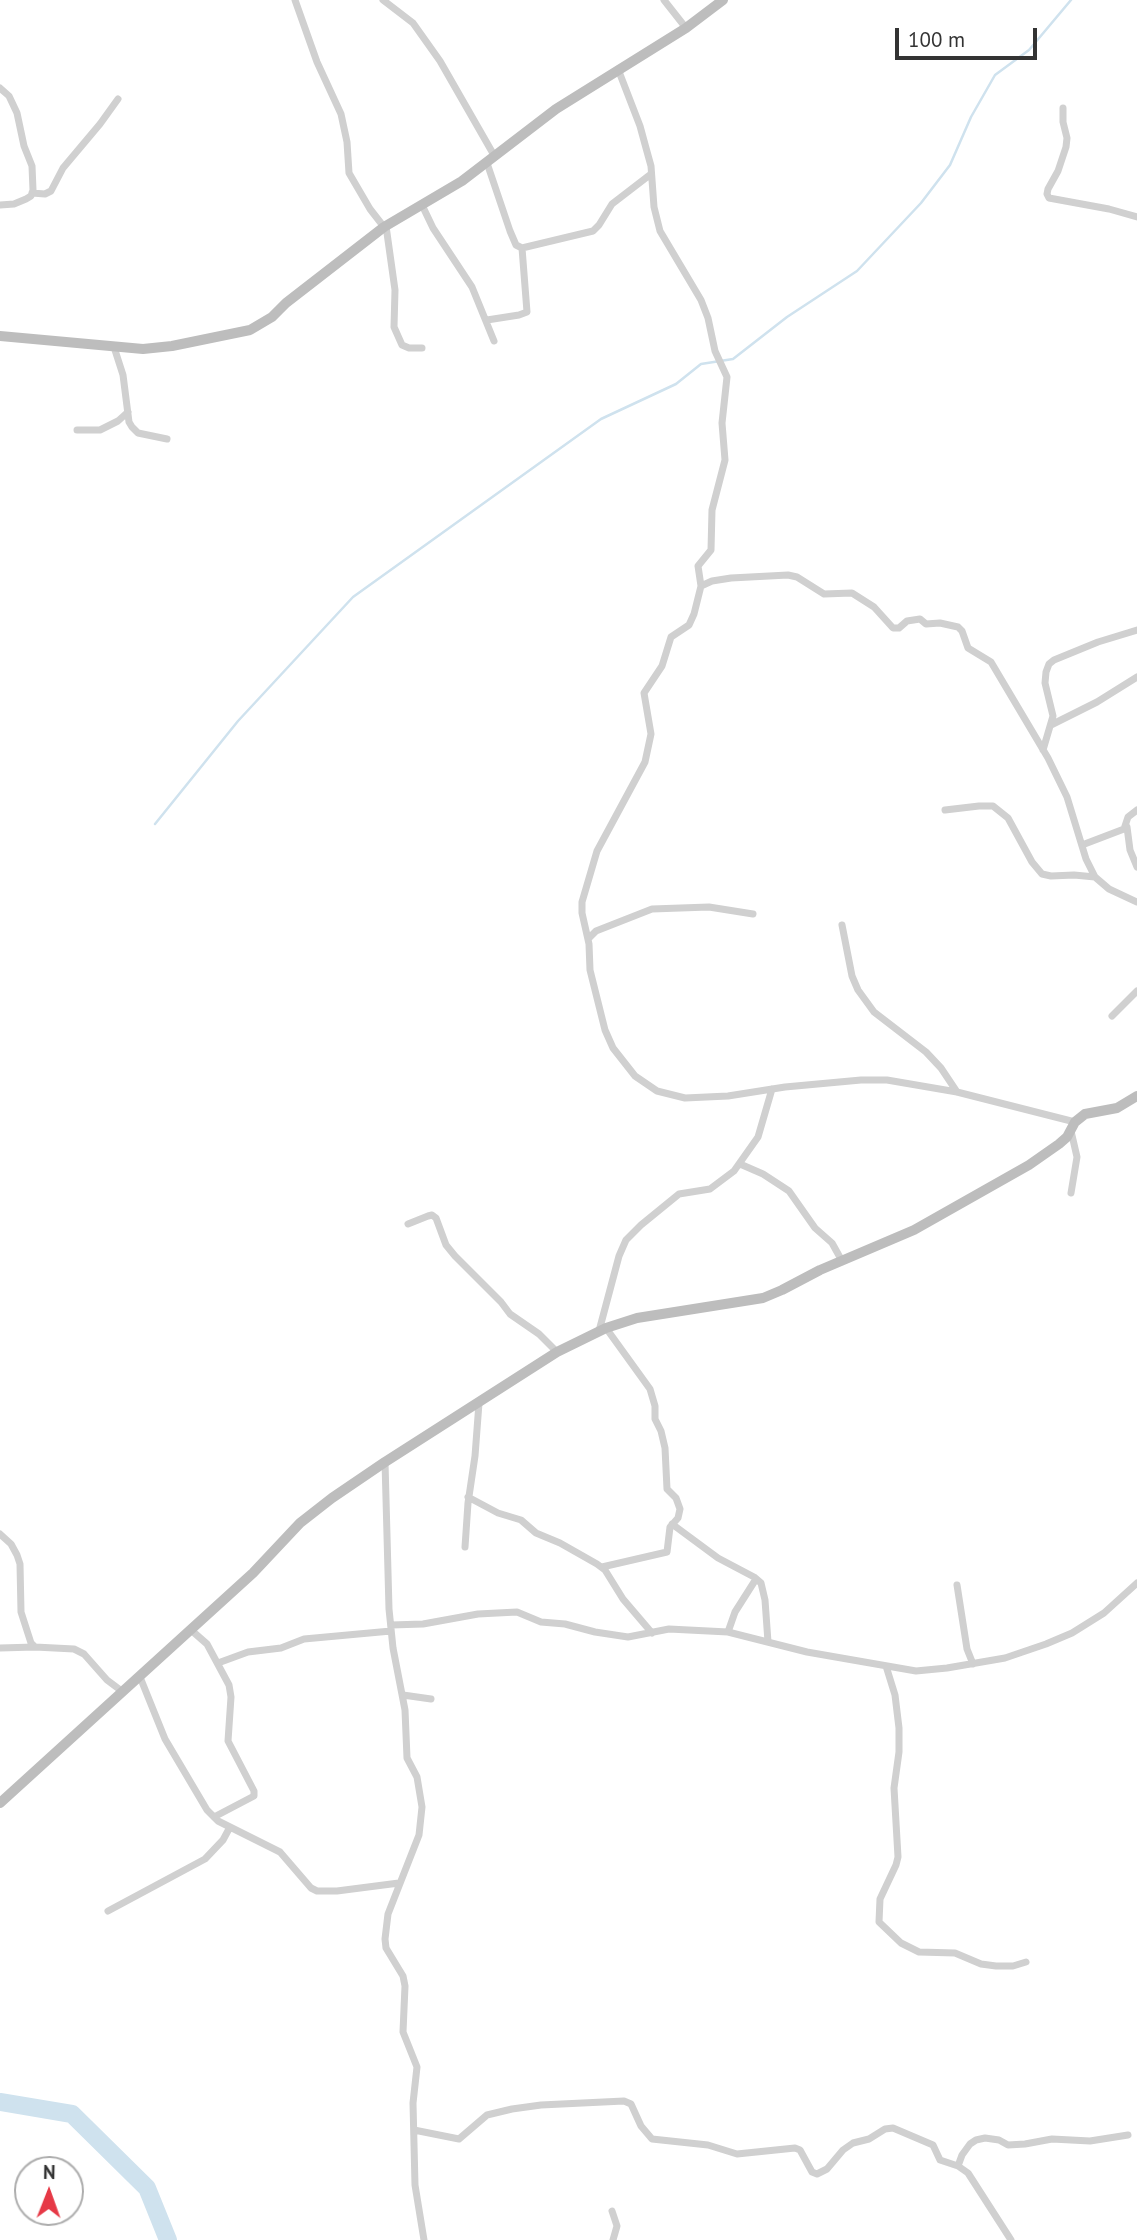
<!DOCTYPE html>
<style>
body{margin:0}
#map{position:relative;width:1137px;height:2240px;overflow:hidden;background:#fff;font-family:"PT Sans",sans-serif}
canvas{display:block}
.north{position:absolute;left:14px;top:2156px;width:70px;height:70px;box-sizing:border-box;background:#fff;border:2px solid #adadad;border-radius:50%;rotate:1deg;font-size:19px;font-weight:700;line-height:28px;text-align:center;color:#333}
.north::after{content:'';display:block;margin:auto;width:24px;height:32px;background:#e63946;clip-path:polygon(50% 0,100% 100%,50% 72%,0 100%)}
.scale{position:absolute;left:895px;top:28px;width:142px;height:32px;box-sizing:border-box;border:4px solid #333;border-top:0;padding-left:9px;font-size:21px;line-height:24px;white-space:nowrap;color:#333;-webkit-text-stroke:5px #fff;paint-order:stroke}
</style>
<div id="map">
<canvas width="1137" height="2240"></canvas>
<div class="north">N</div>
<div class="scale">100 m</div>
</div>
<script>
const ctx = document.querySelector('canvas').getContext('2d');
ctx.lineJoin = 'round';
function toPath(rows) {
  const path = new Path2D();
  for (const r of rows) {
    path.moveTo(r[0], r[1]);
    for (let i = 2; i < r.length; i += 2) path.lineTo(r[i], r[i + 1]);
  }
  return path;
}
function stroke(path, color, width, dash) {
  ctx.strokeStyle = color;
  ctx.lineWidth = width;
  ctx.lineCap = dash ? 'butt' : 'round';
  ctx.setLineDash(dash || []);
  ctx.stroke(path);
}
const stream = toPath([
 [155,824,238,721,353,597,601,419,676,384,701,364,733,359,787,317,857,271,921,203,950,165,971,117,995,75,1029,50,1071,0]
]);
const river = toPath([
 [0,2102,72,2114,147,2188,168,2240]
]);
const street = toPath([
 [295,0,317,62,341,114,347,142,349,173,370,209,384,227],
 [383,0,413,23,440,61,495,157],
 [664,0,686,28],
 [618,69,640,126,646,148,651,166,654,207,660,231,701,300,708,318,715,351,727,377,722,423,725,460,712,510,711,550,698,566,701,586,694,614,689,625,671,637,662,666,644,693,651,734,645,762,597,851,582,902,582,913,589,944,590,970,605,1030,613,1048,635,1076,657,1091,685,1098,728,1096,785,1087,861,1080,887,1080,957,1092,1075,1122],
 [0,88,9,96,17,113,24,146,32,166,33,190,31,196,26,199,14,204,0,205],
 [1063,108,1063,122,1067,138,1066,147,1058,171,1048,189,1047,194,1049,198,1109,209,1137,217],
 [487,163,510,231,516,245,522,248,593,231,599,225,612,204,651,174],
 [32,193,45,194,51,191,63,168,100,124,118,99],
 [422,205,433,228,472,287,494,341],
 [386,226,395,290,394,327,402,345,409,348,422,348],
 [487,320,519,315,527,312,522,248],
 [114,347,123,375,129,422,132,427,138,433,167,439],
 [77,430,100,430,118,421,128,412],
 [701,586,712,581,731,578,788,575,797,577,824,594,852,593,874,607,893,628,899,628,907,621,920,619,926,624,940,623,958,627,962,631,968,648,991,662,1048,758,1067,797,1086,859,1095,877,1109,889,1137,902],
 [1051,725,1097,702,1137,677],
 [1043,750,1053,716,1045,683,1046,672,1049,664,1054,660,1098,642,1137,630],
 [945,810,979,806,993,806,1008,818,1032,862,1042,874,1051,876,1074,875,1095,877],
 [1127,827,1130,850,1137,867],
 [1082,845,1124,829,1128,817,1137,810],
 [842,925,852,976,858,990,874,1012,926,1052,941,1068,957,1092],
 [589,938,596,931,652,909,709,907,753,914],
 [1112,1016,1137,991],
 [1071,1131,1077,1157,1071,1193],
 [740,1164,763,1174,789,1191,815,1228,832,1243,842,1261],
 [408,1224,428,1216,432,1215,436,1218,446,1245,455,1256,501,1302,510,1314,539,1334,557,1352],
 [599,1331,619,1256,626,1240,641,1225,679,1194,710,1189,734,1171,758,1137,772,1089],
 [385,1462,389,1609,393,1648,405,1710,407,1758,417,1777,422,1807,419,1835,388,1914,385,1939,386,1948,403,1976,405,1986,403,2032,417,2067,413,2103,415,2185,424,2240],
 [468,1497,498,1513,521,1520,536,1533,560,1543,597,1564,605,1570,623,1599,652,1633],
 [672,1524,718,1558,754,1577,761,1583,765,1600,768,1642],
 [0,1534,11,1544,17,1555,20,1564,21,1612,31,1643,35,1647,74,1649,84,1654,107,1680,123,1692],
 [465,1547,468,1503,475,1456,479,1403],
 [602,1567,667,1552,670,1527,678,1518,680,1509,676,1498,667,1489,665,1448,661,1431,655,1419,655,1406,650,1389,606,1328],
 [957,1585,967,1649,973,1664],
 [391,1625,423,1624,478,1614,517,1612,541,1622,565,1624,595,1632,628,1637,669,1629,728,1632,807,1652,916,1671,947,1668,1005,1658,1046,1644,1072,1633,1104,1613,1137,1583],
 [191,1630,207,1644,229,1685,231,1697,228,1741,254,1791,254,1796,214,1817],
 [728,1632,735,1612,756,1579],
 [0,1648,35,1647],
 [218,1663,248,1652,281,1648,304,1639,391,1631],
 [886,1666,895,1695,899,1728,899,1752,894,1788,898,1857,896,1865,880,1899,879,1922,901,1943,919,1952,955,1953,981,1964,996,1966,1013,1966,1026,1962],
 [140,1677,165,1739,207,1810,218,1821,280,1852,311,1888,317,1891,337,1891,399,1883],
 [403,1695,431,1699],
 [108,1911,205,1859,223,1840,230,1827],
 [414,2130,459,2139,487,2115,512,2109,541,2105,624,2101,631,2104,641,2126,652,2139,708,2145,737,2154,795,2148,800,2150,812,2172,817,2174,827,2169,843,2150,853,2143,869,2139,885,2129,893,2128,933,2145,940,2160,958,2166,968,2173,1011,2240],
 [958,2166,962,2155,970,2144,976,2140,985,2138,999,2140,1008,2145,1025,2144,1052,2139,1090,2141,1128,2135],
 [612,2211,617,2226,613,2240]
]);
const secondary = toPath([
 [0,336,143,349,172,346,250,330,272,317,286,303,384,227,462,181,556,109,686,28,723,0],
 [0,1803,253,1573,300,1523,332,1498,385,1462,557,1352,606,1328,637,1318,763,1298,782,1290,820,1270,914,1230,1029,1165,1059,1144,1067,1137,1075,1122,1085,1114,1117,1108,1137,1096]
]);
stroke(stream, '#cfe2ee', 2.5);
stroke(river, '#cfe2ee', 18);
stroke(street, '#d0d0d0', 7);
stroke(secondary, '#bdbdbd', 10);
</script>
